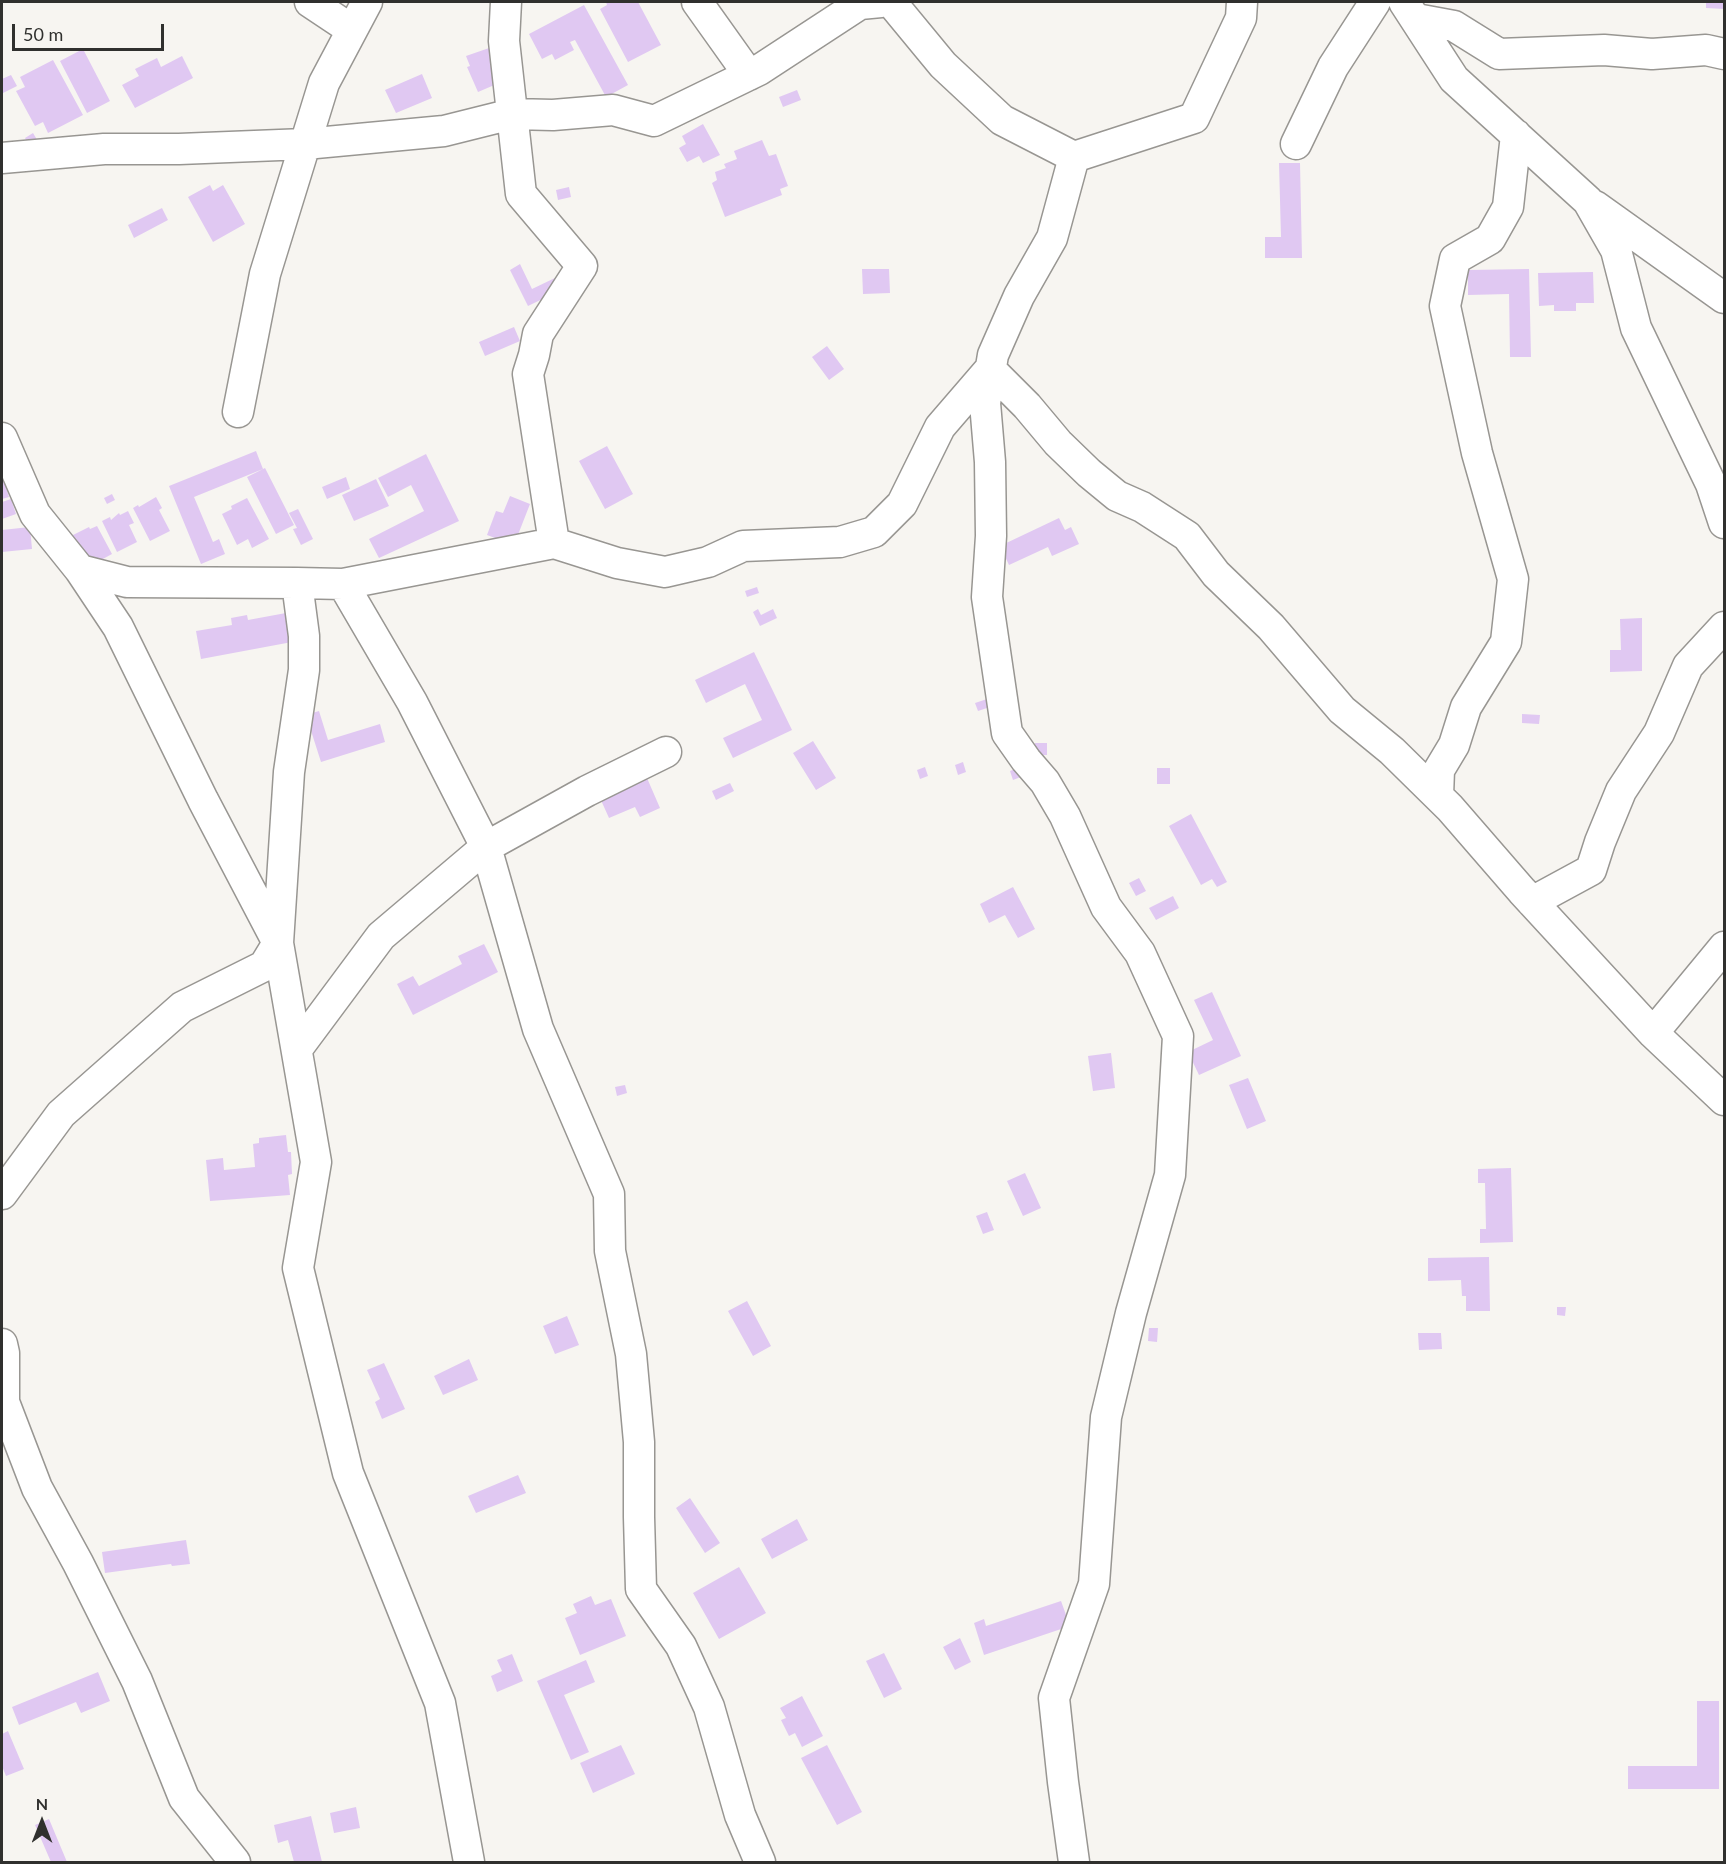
<!DOCTYPE html>
<style>
body{margin:0}
#map{position:relative;width:1726px;height:1864px;overflow:hidden;background:#f7f5f1;font-family:Lato,sans-serif}
canvas{display:block}
.frame{position:absolute;inset:0;border:3px solid #30302e;pointer-events:none}
.north{position:absolute;left:12px;top:1792px;width:60px;height:60px;-webkit-text-stroke:4px #f7f5f1;paint-order:stroke;rotate:0deg;font-size:16px;font-weight:700;line-height:24px;text-align:center;color:#30302e}
.north::after{content:'';display:block;margin:auto;width:21px;height:27px;background:#30302e;clip-path:polygon(50% 0,100% 100%,50% 72%,0 100%)}
.scale{position:absolute;left:12px;top:24px;width:152px;height:27px;box-sizing:border-box;border:3px solid #30302e;border-top:0;padding-left:8px;font-size:18px;line-height:21px;white-space:nowrap;color:#30302e;-webkit-text-stroke:4px #f7f5f1;paint-order:stroke}
</style>
<div id="map">
<canvas width="1726" height="1864"></canvas>
<div class="frame"></div>
<div class="north">N</div>
<div class="scale">50 m</div>
</div>
<script>
const ctx = document.querySelector('canvas').getContext('2d');
ctx.lineJoin = 'round';
function paint(path, color) {
  ctx.fillStyle = color;
  ctx.fill(path, 'evenodd');
}
function toPath(rows) {
  const path = new Path2D();
  for (const r of rows) {
    path.moveTo(r[0], r[1]);
    for (let i = 2; i < r.length; i += 2) path.lineTo(r[i], r[i + 1]);
  }
  return path;
}
function stroke(path, color, width, dash) {
  ctx.strokeStyle = color;
  ctx.lineWidth = width;
  ctx.lineCap = dash ? 'butt' : 'round';
  ctx.setLineDash(dash || []);
  ctx.stroke(path);
}
const building = toPath([
 [606,2,638,2,661,45,628,62,600,9,607,5],
 [1706,2,1724,2,1724,9,1706,8],
 [584,5,628,85,606,97,575,40,570,42,574,50,555,60,552,54,542,59,529,34],
 [492,47,506,80,478,92,467,67,470,66,466,56],
 [83,49,110,101,87,113,60,61],
 [182,56,193,78,135,108,122,85,139,76,135,69,157,58,161,67],
 [53,60,83,115,48,133,43,122,35,126,16,91,25,87,20,77],
 [422,74,432,98,396,113,385,90],
 [11,75,17,86,3,93,2,79],
 [797,90,801,100,783,107,779,97],
 [703,124,720,155,703,163,699,156,687,162,679,148,686,144,682,136],
 [33,133,39,143,30,147,25,138],
 [762,140,769,156,776,154,788,186,780,189,782,195,725,217,712,183,717,180,715,172,726,168,724,164,737,159,734,151],
 [1279,163,1300,163,1302,258,1265,258,1265,237,1281,237],
 [210,185,213,191,223,185,245,224,213,242,188,197],
 [569,187,571,197,558,200,556,190],
 [162,208,168,220,134,238,128,225],
 [520,264,532,289,557,277,563,289,528,306,510,270],
 [862,269,889,269,890,293,863,294],
 [1529,269,1531,357,1510,357,1509,294,1468,295,1468,270],
 [1593,272,1594,303,1576,303,1576,311,1554,311,1554,305,1539,306,1538,273],
 [514,327,520,341,485,356,479,342],
 [827,346,844,369,829,380,812,357],
 [607,446,633,494,605,509,579,461],
 [256,451,263,469,194,497,213,542,219,539,225,554,201,564,169,486],
 [426,454,459,521,379,558,369,539,424,511,411,485,388,497,378,478],
 [265,468,294,525,276,534,247,477],
 [2,475,9,497,2,499],
 [346,477,350,489,327,499,322,487],
 [376,479,389,506,354,521,342,495],
 [112,494,115,500,107,504,104,498],
 [510,496,530,504,514,545,487,535,496,511,503,513],
 [156,497,162,508,159,510,170,531,150,541,133,508,138,505,139,507],
 [247,498,269,539,252,548,248,539,237,545,222,514,232,509,231,506],
 [11,499,16,514,2,519,2,502],
 [298,509,313,539,301,545,293,529,297,528,289,513],
 [128,511,134,523,129,525,137,542,117,552,102,521,110,517,111,520,119,513,120,515],
 [1059,518,1065,530,1071,527,1079,544,1052,556,1048,547,1009,565,1000,546],
 [97,526,112,554,88,567,71,536,89,527,90,529],
 [30,527,32,549,2,552,2,530],
 [757,587,759,593,747,597,745,591],
 [758,609,761,615,773,609,777,618,760,626,753,612],
 [286,613,292,642,201,659,196,631,232,625,231,618,247,615,248,620],
 [1642,618,1642,671,1610,672,1610,650,1621,650,1620,619],
 [754,652,792,730,733,758,723,738,762,720,745,684,706,703,695,680],
 [990,698,993,706,978,711,975,703],
 [319,711,328,740,380,724,385,742,321,762,306,715],
 [1522,714,1540,715,1539,724,1522,723],
 [813,741,836,778,816,790,793,753],
 [1035,743,1047,743,1047,755,1035,755],
 [963,762,966,772,958,775,955,765],
 [1023,766,1026,775,1013,780,1010,771],
 [925,767,928,776,920,779,917,770],
 [1157,768,1170,768,1170,784,1157,784],
 [647,778,660,808,640,817,635,807,609,818,600,798],
 [730,783,734,791,716,800,712,791],
 [1191,814,1227,882,1217,887,1212,879,1201,885,1169,826],
 [1139,878,1146,891,1136,896,1129,883],
 [1013,887,1035,929,1018,938,1005,915,989,923,980,904],
 [1173,896,1179,908,1156,920,1149,908],
 [484,944,498,972,413,1015,397,984,413,976,419,986,462,964,458,956],
 [1212,992,1241,1056,1199,1075,1188,1052,1213,1040,1194,1000],
 [1111,1053,1115,1088,1093,1091,1088,1056],
 [1248,1078,1266,1121,1247,1129,1229,1085],
 [625,1085,627,1093,617,1096,615,1087],
 [286,1135,288,1152,291,1152,292,1174,288,1175,290,1195,210,1201,206,1160,223,1158,224,1170,255,1167,253,1144,259,1143,259,1138],
 [1511,1168,1513,1242,1480,1243,1480,1229,1486,1229,1485,1183,1478,1183,1478,1169],
 [1025,1173,1041,1208,1023,1216,1007,1181],
 [987,1212,994,1230,983,1234,976,1216],
 [1489,1257,1490,1311,1466,1311,1466,1296,1462,1296,1461,1280,1428,1281,1428,1258],
 [747,1301,771,1346,753,1356,728,1311],
 [1557,1307,1566,1307,1565,1316,1557,1315],
 [567,1316,579,1345,555,1354,543,1326],
 [1149,1328,1158,1328,1157,1342,1148,1341],
 [1418,1333,1441,1333,1442,1349,1419,1350],
 [469,1359,478,1380,443,1395,434,1376],
 [384,1363,405,1409,382,1419,375,1402,380,1399,367,1370],
 [518,1475,526,1493,476,1513,468,1496],
 [690,1498,720,1543,705,1553,676,1508],
 [797,1519,808,1540,772,1559,761,1539],
 [186,1540,190,1564,172,1566,171,1564,105,1573,102,1552],
 [739,1567,766,1613,719,1639,693,1593],
 [591,1596,595,1605,611,1599,626,1636,580,1655,565,1618,577,1613,573,1604],
 [1061,1601,1070,1626,984,1655,974,1623,984,1619,986,1626],
 [960,1638,971,1662,955,1670,943,1647],
 [884,1653,902,1689,884,1698,866,1661],
 [512,1654,523,1681,497,1692,491,1676,502,1671,497,1660],
 [586,1660,595,1682,564,1695,589,1752,571,1760,537,1681],
 [98,1672,110,1701,81,1713,76,1702,19,1725,12,1707],
 [802,1696,823,1736,802,1747,795,1733,789,1736,781,1720,786,1718,780,1708],
 [1697,1701,1719,1701,1719,1789,1628,1789,1628,1766,1697,1766],
 [8,1731,24,1769,6,1776,2,1766,2,1734],
 [621,1745,635,1774,593,1793,580,1763],
 [827,1745,862,1812,837,1825,801,1758],
 [356,1807,360,1828,334,1833,330,1813],
 [311,1816,322,1862,294,1862,288,1840,278,1843,274,1825],
 [49,1819,67,1862,51,1862,35,1825]
]);
const minor = toPath([
 [310,2,352,30],
 [697,2,749,75],
 [891,2,943,65,1002,120,1074,157],
 [1404,2,1454,79,1588,201,1616,250,1636,328,1711,484,1724,523],
 [1416,19,1454,26,1499,54,1604,50,1652,54,1706,50,1724,54],
 [1296,144,1333,67,1375,2],
 [2,158,104,149,179,149,305,144,444,131,512,114,553,115,613,110,654,121,759,70,860,4,881,2],
 [1595,206,1724,298],
 [238,412,265,274,324,83,367,2],
 [2,438,35,514,80,570,127,582,297,583],
 [554,543,617,563,665,572,708,562,743,546,840,542,874,532,902,504,940,427,990,369,1027,406,1058,443,1089,473,1117,496,1142,507,1187,536,1216,574,1271,627,1342,710,1392,751,1450,808,1522,891,1653,1033,1724,1100],
 [343,584,412,702,486,847,538,1029,609,1194,610,1251,631,1354,639,1442,639,1517,641,1589,681,1646,709,1707,740,1815,760,1862],
 [1438,796,1439,770,1454,745,1466,707,1506,642,1513,579,1477,453,1445,306,1455,259,1490,239,1508,207,1516,135],
 [1532,902,1591,870,1600,842,1621,791,1659,733,1688,666,1724,627],
 [1653,1033,1724,947],
 [297,1049,381,936,486,847,587,791,666,752],
 [2,1194,61,1114,182,1007,264,966,278,943,203,800,118,627,80,570],
 [2,1344,4,1353,4,1402,37,1488,78,1563,137,1681,184,1798,235,1862],
 [469,1862,440,1703,348,1473,298,1268,316,1162,278,943,289,772,304,670,304,636,297,583,343,584,554,543,528,374,534,355,538,334,582,266,521,194,504,41,506,2],
 [1074,1862,1063,1782,1054,1698,1094,1584,1106,1417,1131,1313,1170,1175,1178,1036,1140,953,1106,907,1065,816,1045,782,1026,760,1007,733,987,597,991,536,990,462,985,403,993,355,1019,296,1052,238,1074,157,1194,118,1241,18,1242,2]
]);
paint(building, '#e0c8f2');
stroke(minor, '#989692', 33);
stroke(minor, '#fff', 30);
</script>
